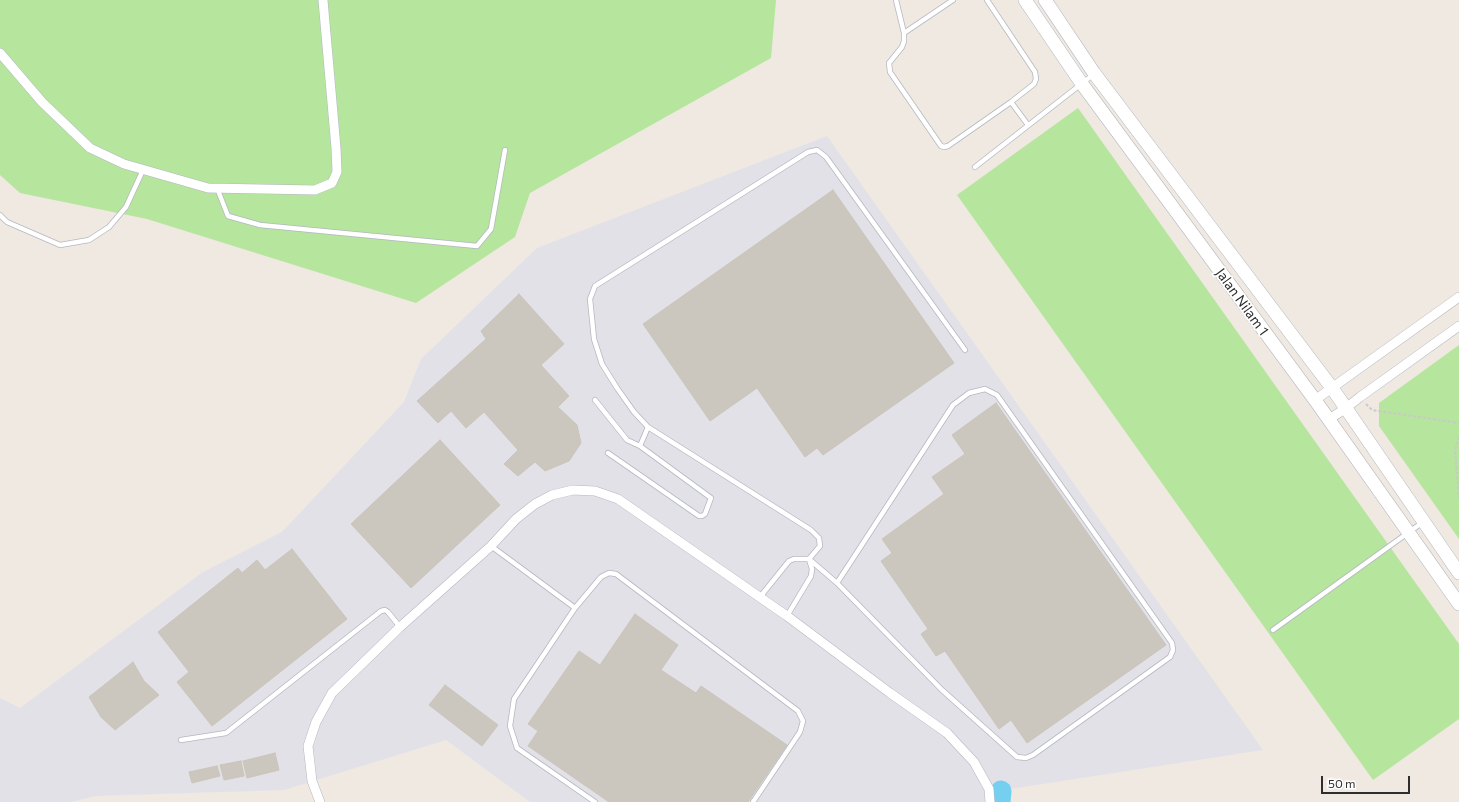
<!DOCTYPE html>
<style>
body{margin:0}
#map{position:relative;width:1459px;height:802px;overflow:hidden;background:#efe9e1;font-family:Commissioner,sans-serif}
canvas{display:block}
.scale{position:absolute;left:1321px;top:776px;width:89px;height:18px;box-sizing:border-box;border:2px solid #2e2e2e;border-top:0;padding-left:5px;font-size:12px;line-height:14px;white-space:nowrap;color:#2e2e2e;-webkit-text-stroke:3px #fff;paint-order:stroke}
</style>
<div id="map">
<canvas width="1459" height="802"></canvas>
<div class="scale">50 m</div>
</div>
<script>
const ctx = document.querySelector('canvas').getContext('2d');
ctx.lineJoin = 'round';
function paint(path, color) {
  ctx.fillStyle = color;
  ctx.fill(path, 'evenodd');
}
function toPath(rows) {
  const path = new Path2D();
  for (const r of rows) {
    path.moveTo(r[0], r[1]);
    for (let i = 2; i < r.length; i += 2) path.lineTo(r[i], r[i + 1]);
  }
  return path;
}
function stroke(path, color, width, dash) {
  ctx.strokeStyle = color;
  ctx.lineWidth = width;
  ctx.lineCap = dash ? 'butt' : 'round';
  ctx.setLineDash(dash || []);
  ctx.stroke(path);
}
function write(font, color, halo, rows, align = 'center') {
  ctx.font = font + ' Commissioner,sans-serif';
  ctx.lineWidth = 3.5;
  ctx.setLineDash([]);
  ctx.textBaseline = 'middle';
  ctx.strokeStyle = halo;
  ctx.fillStyle = color;
  for (const [text, x, y, turn = 0] of rows) {
    ctx.save();
    ctx.translate(x, y);
    ctx.rotate((+turn || 0) * Math.PI / 180);
    ctx.textAlign = isNaN(turn) ? turn : align;
    if (halo) ctx.strokeText(text, 0, 0);
    ctx.fillText(text, 0, 0);
    ctx.restore();
  }
}
const industrial = toPath([
 [827,136,1263,750,997,791,997,802,530,802,446,740,284,790,96,796,71,802,0,802,0,698,20,708,203,572,282,532,404,402,421,359,537,248]
]);
const green = toPath([
 [0,0,776,0,771,58,530,193,515,237,416,303,147,219,20,193,0,175],
 [1078,108,1459,644,1459,719,1373,780,957,195],
 [1459,345,1459,539,1379,426,1379,403]
]);
const river = toPath([
 [1000,802,1001,791]
]);
const building = toPath([
 [833,190,954,363,823,455,817,448,805,457,757,388,710,421,643,324,833,190],
 [519,294,564,344,541,365,569,396,558,407,577,425,581,443,569,461,545,471,535,462,518,476,504,464,518,450,484,412,466,428,451,411,438,423,417,401,486,339,481,331,519,294],
 [996,403,1166,645,1027,743,1011,720,999,729,945,651,936,656,921,634,928,629,881,561,892,553,882,539,944,494,932,477,965,454,952,435,996,403],
 [440,440,500,505,411,588,351,524,440,440],
 [292,549,347,619,212,726,177,682,189,672,158,632,238,568,242,573,257,560,265,570,292,549],
 [635,614,678,645,661,670,696,693,701,686,787,745,748,802,609,802,528,746,538,731,528,724,579,651,600,665,635,614],
 [133,662,144,681,159,695,115,730,101,717,89,697,133,662],
 [445,685,498,725,482,746,429,705,445,685],
 [275,753,279,770,247,778,243,761,275,753],
 [241,761,244,776,224,780,220,765,241,761],
 [217,766,220,776,192,783,189,772,217,766]
]);
const path = toPath([
 [1366,404,1372,410,1459,423],
 [1459,437,1455,451,1459,498]
]);
const service = toPath([
 [896,0,904,33,904,41,902,47,889,63,890,72,941,146,944,147,948,146,1011,102],
 [987,0,1035,72,1036,79,1034,84,1011,102,1028,125],
 [904,33,953,0],
 [975,167,1094,74],
 [217,188,228,216,260,225,477,246,491,229,505,150],
 [0,215,7,222,60,245,89,240,109,227,126,207,143,170],
 [595,400,627,440,640,446],
 [608,453,699,516,702,516,705,514,711,498,640,446,648,427],
 [491,546,575,608,514,699,510,726,517,748,595,802],
 [809,559,820,546,819,538,811,530,648,427,634,412,617,388,602,364,594,339,590,299,595,286,808,152,817,150,826,157,965,350],
 [760,597,789,561,794,559,809,559,837,583,942,690,1017,757,1026,758,1033,755,1170,657,1173,650,1172,643,997,395,985,389,969,393,953,405,837,583],
 [575,608,601,577,609,573,616,574,798,711,803,721,800,732,753,802],
 [787,616,811,576,812,569,809,559],
 [1273,630,1423,522],
 [181,740,226,733,381,611,385,610,388,612,400,627]
]);
const minor = toPath([
 [0,53,42,102,90,148,124,164,208,188,315,190,332,183,337,172,336,148,323,0],
 [1315,400,1459,297],
 [1328,420,1346,408,1360,397,1459,326],
 [320,802,312,781,308,746,316,722,332,693,400,627,491,546,516,519,535,504,552,495,573,490,595,491,618,499,787,616,890,693,947,733,974,762,989,789,990,802]
]);
const secondary = toPath([
 [1025,0,1082,84,1315,400,1459,604],
 [1045,0,1094,73,1332,388,1459,573]
]);
const streetNames = [
 ["Jalan Nilam 1",1242,302,54]
];
paint(industrial, '#e3e1e8');
paint(green, '#b6e59e');
stroke(river, '#75cff0', 21);
paint(building, '#cbc7bf');
stroke(building, '#cbc5ba', 1);
stroke(service, '#b4b7c1', 6);
stroke(minor, '#b4b7c1', 10);
stroke(secondary, '#b4b7c1', 14);
stroke(path, '#c9c9c9', 2, [3, 2]);
stroke(service, '#fff', 4.5);
stroke(minor, '#fff', 9);
stroke(secondary, '#fff', 13);
write('14px', '#2e2e2e', '#fff', streetNames);
</script>
